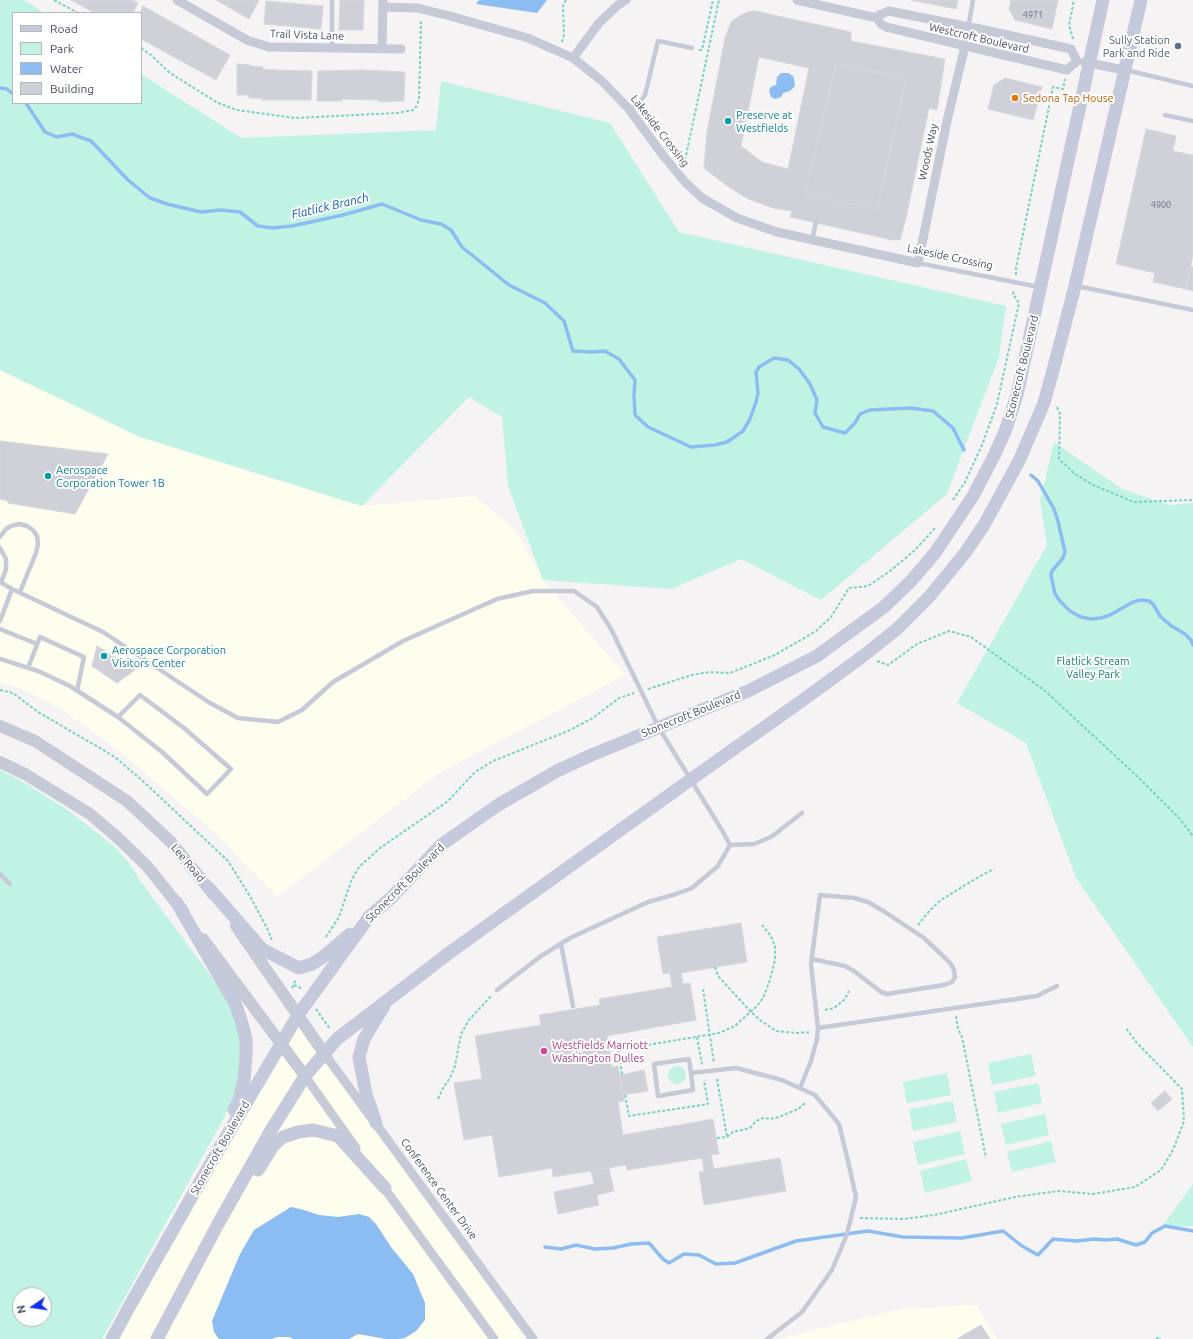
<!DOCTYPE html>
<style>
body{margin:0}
#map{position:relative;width:1193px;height:1339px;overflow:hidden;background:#f5f3f3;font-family:Ubuntu,sans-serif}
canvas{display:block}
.legend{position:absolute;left:12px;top:12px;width:130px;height:92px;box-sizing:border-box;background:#fff;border:1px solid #b6b8c0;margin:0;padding:5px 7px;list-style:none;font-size:12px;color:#494e62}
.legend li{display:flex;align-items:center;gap:8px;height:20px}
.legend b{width:20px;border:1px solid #b6b8c0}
.north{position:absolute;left:12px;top:1287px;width:40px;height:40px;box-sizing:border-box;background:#fff;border:1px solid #b6b8c0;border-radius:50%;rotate:257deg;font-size:11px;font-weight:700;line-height:16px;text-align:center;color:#494e62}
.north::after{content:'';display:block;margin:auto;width:14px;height:18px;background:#112ef0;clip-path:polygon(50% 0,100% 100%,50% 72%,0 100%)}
</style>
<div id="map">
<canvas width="1193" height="1339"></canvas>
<ul class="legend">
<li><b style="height:5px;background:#c5c9dc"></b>Road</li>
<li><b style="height:11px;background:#c0f3e3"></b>Park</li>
<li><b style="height:11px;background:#8bbdf2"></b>Water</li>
<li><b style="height:11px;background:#cfd0d8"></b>Building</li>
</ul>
<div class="north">N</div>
</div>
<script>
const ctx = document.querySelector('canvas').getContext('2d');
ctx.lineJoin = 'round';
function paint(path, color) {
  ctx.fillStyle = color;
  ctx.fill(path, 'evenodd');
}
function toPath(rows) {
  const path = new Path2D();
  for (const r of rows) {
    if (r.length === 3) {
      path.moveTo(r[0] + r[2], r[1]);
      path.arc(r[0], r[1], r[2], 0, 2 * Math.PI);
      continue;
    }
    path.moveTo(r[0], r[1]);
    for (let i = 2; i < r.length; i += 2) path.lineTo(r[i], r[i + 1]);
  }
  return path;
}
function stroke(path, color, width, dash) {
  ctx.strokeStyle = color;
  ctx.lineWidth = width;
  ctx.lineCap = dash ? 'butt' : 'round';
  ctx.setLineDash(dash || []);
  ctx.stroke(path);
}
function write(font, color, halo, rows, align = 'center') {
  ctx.font = font + ' Ubuntu,sans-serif';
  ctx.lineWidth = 4;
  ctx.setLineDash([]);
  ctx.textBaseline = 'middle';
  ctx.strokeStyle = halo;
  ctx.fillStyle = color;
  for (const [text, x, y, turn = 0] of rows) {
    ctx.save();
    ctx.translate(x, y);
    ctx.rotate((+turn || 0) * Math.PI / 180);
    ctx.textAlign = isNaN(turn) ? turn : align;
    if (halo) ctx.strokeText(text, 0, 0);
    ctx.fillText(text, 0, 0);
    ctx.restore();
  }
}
const commercial = toPath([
 [0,370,140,437,361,506,475,496,517,532,543,580,625,675,439,773,277,897,215,833,124,755,63,710,19,687,0,683],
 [298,1015,526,1339,119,1339],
 [976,1305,997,1339,777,1339,902,1309]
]);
const green = toPath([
 [0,0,24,0,44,13,13,13,13,103,141,103,141,74,241,138,436,130,441,81,610,123,679,232,1006,306,999,357,947,494,821,600,741,559,671,589,543,580,508,486,502,417,469,397,362,506,140,437,0,370],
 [1054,442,1122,489,1169,505,1193,503,1193,1047,1076,878,1026,743,957,703,1047,545,1040,500],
 [0,770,25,783,72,813,116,848,127,860,139,879,225,995,239,1025,242,1062,234,1096,225,1116,102,1339,0,1339],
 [20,1295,44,1295,44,1319,20,1319],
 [1031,1054,1036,1076,992,1085,988,1063],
 [677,1075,9],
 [947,1073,951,1095,907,1103,903,1082],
 [1038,1083,1042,1103,998,1113,994,1092],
 [953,1101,957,1122,913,1131,909,1109],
 [1045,1114,1049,1135,1006,1145,1001,1124],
 [960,1131,965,1154,918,1165,913,1142],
 [1051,1141,1056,1162,1012,1172,1007,1152],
 [966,1159,972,1181,925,1193,920,1171],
 [1193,1184,1193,1226,1162,1227]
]);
const water = toPath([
 [479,0,547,0,537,13,476,4],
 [781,73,788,73,793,76,794,79,795,86,790,91,783,93,781,97,775,99,771,97,769,90,772,86,776,85,777,77],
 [291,1207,304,1210,319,1215,338,1217,359,1214,369,1217,376,1224,391,1247,413,1274,425,1303,425,1320,416,1331,405,1338,399,1339,386,1339,358,1334,349,1339,293,1339,290,1337,278,1337,272,1339,219,1339,214,1332,212,1321,240,1254,254,1230]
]);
const stream = toPath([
 [0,88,7,89,13,94],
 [26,103,45,132,57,137,72,134,91,141,128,180,150,198,167,204,201,212,221,210,240,212,258,226,272,228,292,226,343,215,382,204,421,220,441,224,451,230,462,247,509,285,545,303,564,321,573,351,590,352,605,351,619,359,635,380,634,395,635,415,648,427,691,447,715,445,727,442,743,431,750,419,756,402,758,393,756,372,759,367,774,358,788,360,799,369,810,384,817,400,815,413,823,427,845,433,855,423,860,414,870,410,911,408,933,411,953,428,964,450],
 [1031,475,1038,481,1054,509,1058,521,1065,552,1063,558,1052,571,1051,575,1055,594,1060,601,1070,611,1081,617,1091,619,1101,618,1110,615,1133,602,1141,600,1149,601,1153,604,1160,616,1170,625,1185,634,1191,640,1193,645],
 [545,1247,561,1249,576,1245,595,1249,613,1248,631,1244,649,1243,663,1259,669,1263,684,1254,699,1255,716,1264,735,1263,796,1241,868,1231,903,1237,962,1238,1003,1231,1022,1246,1038,1255,1053,1239,1076,1241,1095,1239,1105,1240,1117,1239,1136,1245,1145,1242,1152,1233,1165,1226,1193,1231]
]);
const building = toPath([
 [71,0,132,0,138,3,133,13,95,13,71,0],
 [216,0,259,0,249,19,216,0],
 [340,0,364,0,363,30,339,30,340,0],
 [911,0,958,0,956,9,911,0],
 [1011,0,1058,0,1052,29,1015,20,1009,9,1011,0],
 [266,1,323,6,321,29,264,24,266,1],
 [143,6,230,55,216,80,141,39,141,13,140,13,143,6],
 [755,11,851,32,851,41,945,59,937,110,929,108,906,218,900,240,892,240,790,217,792,211,773,208,748,199,726,185,704,168,707,132,725,38,731,22,741,15,748,12,755,11],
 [759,57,809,68,788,169,762,162,741,146,759,57],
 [836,64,906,78,877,209,805,194,836,64],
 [237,64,250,65,250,66,263,67,263,69,275,70,312,71,311,100,262,100,262,98,249,98,249,95,237,95,237,64],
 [836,64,906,78,877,209,805,194,836,64],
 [362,70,405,72,404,101,379,102,379,100,342,99,342,101,317,101,318,71,362,70],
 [1005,78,1042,87,1033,120,988,109,994,85,1005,78],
 [1146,129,1176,136,1173,151,1193,155,1193,254,1186,289,1153,282,1155,273,1116,264,1146,129],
 [1190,267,1193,267,1193,291,1186,289,1190,267],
 [0,441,108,454,75,514,8,503,8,501,0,499,0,441],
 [97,646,135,670,117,683,92,666,97,646],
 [741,923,747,962,681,973,683,984,690,983,696,1020,607,1036,612,1067,618,1066,624,1101,618,1102,623,1135,713,1119,719,1154,711,1155,714,1169,780,1158,786,1191,704,1205,699,1172,704,1171,702,1158,627,1170,626,1165,553,1177,552,1168,499,1177,492,1135,464,1140,454,1083,482,1079,475,1036,541,1025,539,1015,600,1005,599,999,672,987,670,973,663,974,657,937,741,923],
 [644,1070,648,1091,623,1095,620,1075,644,1070],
 [1165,1091,1172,1099,1158,1111,1151,1103,1165,1091],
 [609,1168,614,1191,597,1195,599,1205,558,1214,554,1192,594,1184,591,1171,609,1168],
 [981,1325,990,1339,957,1339,965,1334,981,1325]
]);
const path = toPath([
 [54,0,78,13],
 [1112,36,1119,38],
 [1073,39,1069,25,1074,0],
 [562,42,564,35,563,6,566,0],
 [141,48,151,55,170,73,218,103,237,110,295,118,397,113,413,110,416,107,419,100,421,24,420,20],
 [699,50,702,50,713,0],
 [1095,97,1100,98],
 [684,165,719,0],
 [1016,275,1016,268,1053,87,1063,89,1065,79],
 [1057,407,1060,414,1059,459,1075,474,1093,485,1134,502,1193,500],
 [953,500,965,482,982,445,997,404,1019,303,1013,294,1014,291],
 [877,661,888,665,917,644,949,631,971,637,1044,690,1138,777,1179,818,1193,836],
 [648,689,692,675,710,672,730,673,775,655,816,631,831,617,849,588,868,586,890,571,914,551,936,527],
 [0,690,13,693,38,712,115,757,145,783,228,861,251,898,267,928,272,940],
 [918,925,930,910,941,900,980,876,994,869],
 [326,937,339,917,351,881,359,867,380,848,448,801,475,772,493,761,568,731,593,718,619,698,634,693],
 [715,967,718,976,751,1012,760,1020,776,1031,798,1033,811,1032],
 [294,985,301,988],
 [292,988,296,979],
 [703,989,714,1063],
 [316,1009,330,1029],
 [825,1010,834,1008,845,999,849,991],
 [956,1016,958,1029,962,1037,986,1158],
 [697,1037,702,1064],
 [622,1074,618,1050,719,1033,735,1026,757,1006,763,998,769,983,775,960,775,947,771,936,762,925],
 [717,1079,727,1137],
 [625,1095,629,1116,708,1104,704,1080],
 [438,1099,443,1088,450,1078,455,1066,461,1034,469,1020,492,995],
 [717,1138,727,1137,733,1132,750,1128,756,1121,763,1118,770,1119,779,1117,798,1109,805,1103],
 [860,1218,904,1219,934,1215,1015,1197,1058,1191,1093,1194,1135,1187,1161,1170,1173,1150,1184,1121,1182,1089,1136,1042,1126,1028],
 [1156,1339,1159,1337,1160,1339]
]);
const service = toPath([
 [965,46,973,0],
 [332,48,332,0],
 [1126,70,1193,86],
 [629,109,639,103,645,95,658,41,692,48],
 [1165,115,1193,121],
 [812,240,816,222],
 [918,263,1039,287],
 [1077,286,1193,310],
 [0,537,6,529,11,526,19,524,27,526,33,530,37,536,38,544,36,553,20,592],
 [0,548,6,559,6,569,1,583],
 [0,582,12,589],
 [0,621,12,589,103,632,210,703,238,718,278,722,302,710,333,682,403,641,497,599,533,591,574,591,597,607,611,629,659,728,723,832,730,845,718,866,692,888,676,894,648,902,570,938,541,956,497,990],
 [0,629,37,644],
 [0,659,38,671,70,686,118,717,162,752,207,794,231,769,184,728,140,695,118,717],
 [28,668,40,637,84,657,77,691],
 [730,845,754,844,771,837,802,813],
 [0,874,10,884],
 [561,944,573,1006],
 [818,1028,1037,996,1057,986],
 [691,1073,693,1090,658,1096,654,1064,689,1059,691,1073,736,1068,782,1080,815,1095,839,1124,848,1161,856,1197,847,1234,832,1270,802,1312,767,1339],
 [800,1088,811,1061,817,1039,818,1028,811,964,820,895,854,898,868,902,885,912,924,938,942,955,951,964,954,970,955,977,952,982,944,985,887,994,881,992,854,971,845,966,812,959]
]);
const minor = toPath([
 [177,0,247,40,269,47,401,49],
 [797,0,877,18],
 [383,7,417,8,450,16,528,38,573,58,602,81,629,109,662,154,685,182,702,198,737,218,777,232,918,263,947,121,965,46],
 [877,18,881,24,886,27,1067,70,1077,61],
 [877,18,879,15,889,11,985,30,1071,49,1077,61],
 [382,48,383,0],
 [573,58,599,23,618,5,626,0],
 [1084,62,1124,70],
 [324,1053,533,1339],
 [305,1076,356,1148],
 [382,1185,494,1339]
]);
const tertiary = toPath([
 [0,726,35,741,127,801,171,842,214,895],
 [0,762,25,774,90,814,118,838,147,866,183,911],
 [236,926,324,1053],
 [203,939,305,1076]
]);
const secondary = toPath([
 [209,888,262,949,299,968,312,964,323,957,350,934],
 [177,903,235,1003,241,1020,246,1039,246,1057,244,1080,239,1101,234,1110],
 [376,1123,366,1094,359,1057,364,1039,384,1006],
 [258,1170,273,1146,283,1137,298,1132,313,1130,338,1136,385,1188],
 [112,1339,128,1309,212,1161,298,1015,369,917,391,898,441,845,498,805,557,771,589,756,748,691,817,656,884,607,911,581,935,553,973,496,994,456,1006,429,1017,395,1103,0],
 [157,1339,218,1224,270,1132,305,1076,337,1039,449,953,690,780,803,700,863,656,897,629,929,597,965,553,984,525,1019,461,1044,403,1055,363,1075,286,1141,0]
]);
const markers = [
 [1178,46,4,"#5c6f8a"],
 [1015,98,4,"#e8710a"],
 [728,121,4,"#0f9aa8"],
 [48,476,4,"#0f9aa8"],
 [104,656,4,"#0f9aa8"],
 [544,1051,4,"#d1479c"]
];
const numberNames = [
 ["4971",1033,15],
 ["4900",1161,205]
];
const streetNames = [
 ["Trail Vista Lane",307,35,2],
 ["Westcroft Boulevard",979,38,13],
 ["Lakeside Crossing",660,131,52],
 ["Woods Way",928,152,-78],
 ["Lakeside Crossing",950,257,12],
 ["Stonecroft Boulevard",1022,367,-76],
 ["Stonecroft Boulevard",691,714,-22],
 ["Lee Road",188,863,50],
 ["Stonecroft Boulevard",405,883,-45],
 ["Stonecroft Boulevard",220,1148,-60],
 ["Conference Center Drive",439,1189,54]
];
const serviceNames = [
 ["Sully Station",1170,40],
 ["Park and Ride",1170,53]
];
const foodNames = [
 ["Sedona Tap House",1023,98]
];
const cultureNames = [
 ["Preserve at",736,115],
 ["Westfields",736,128],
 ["Aerospace",56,470],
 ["Corporation Tower 1B",56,483],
 ["Aerospace Corporation",112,650],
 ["Visitors Center",112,663]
];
const parkNames = [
 ["Flatlick Stream",1093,661],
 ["Valley Park",1093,674]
];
const hotelNames = [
 ["Westfields Marriott",552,1045],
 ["Washington Dulles",552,1058]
];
const waterNames = [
 ["Flatlick Branch",330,206,-13]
];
paint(commercial, '#fdfeee');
paint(green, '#c0f3e3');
paint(water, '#8bbdf2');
stroke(stream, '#8bbdf2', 3.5);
paint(building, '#cfd0d8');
stroke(building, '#d6d6de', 1);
stroke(path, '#76d3c2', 2, [3, 2]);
stroke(service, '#c6cad7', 4.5);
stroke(minor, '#c6cad7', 9);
stroke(tertiary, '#c6cad7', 12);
stroke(secondary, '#c5c9dc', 13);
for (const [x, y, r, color] of markers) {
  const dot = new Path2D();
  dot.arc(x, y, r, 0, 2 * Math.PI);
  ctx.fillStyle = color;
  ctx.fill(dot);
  stroke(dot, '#fff', 1.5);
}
write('9px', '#6a6e80', null, numberNames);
write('11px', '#494e62', '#fff', streetNames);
write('11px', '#4e5e75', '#fff', serviceNames, 'right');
write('11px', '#c56008', '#fff', foodNames, 'left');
write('11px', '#0d838f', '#fff', cultureNames, 'left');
write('11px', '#12846e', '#fff', parkNames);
write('11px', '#b23c85', '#fff', hotelNames, 'left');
write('italic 12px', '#045bb9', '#fff', waterNames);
</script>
